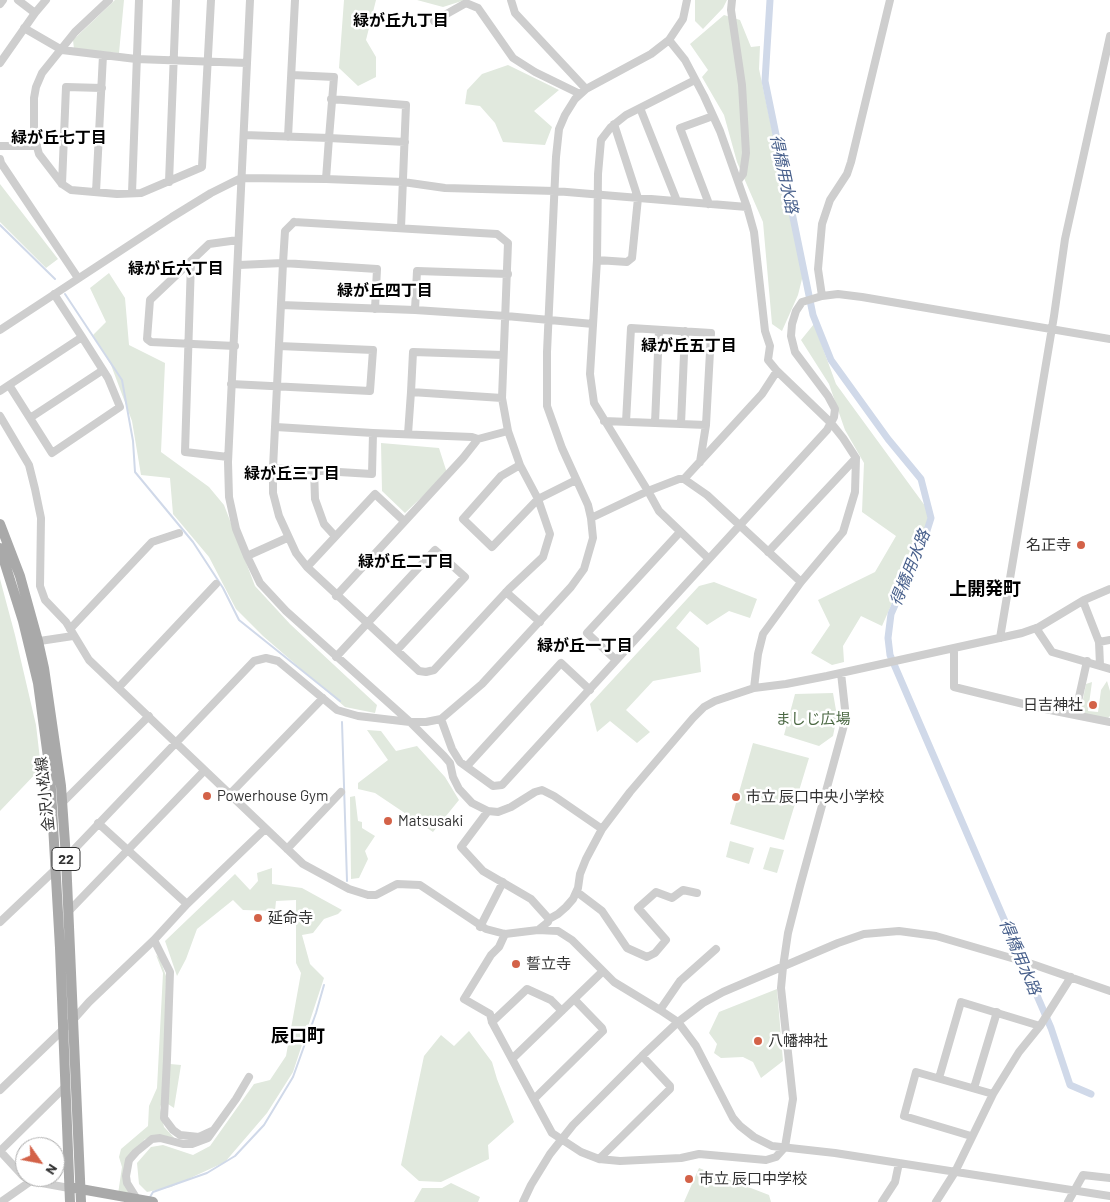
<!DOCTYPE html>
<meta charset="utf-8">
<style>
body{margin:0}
#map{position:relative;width:1110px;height:1202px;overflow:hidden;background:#fff;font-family:Barlow,sans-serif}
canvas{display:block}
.north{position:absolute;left:15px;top:1137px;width:50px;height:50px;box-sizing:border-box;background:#fff;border:1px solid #adadad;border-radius:50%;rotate:123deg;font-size:14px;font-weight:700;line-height:20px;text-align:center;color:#313131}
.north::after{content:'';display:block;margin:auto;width:18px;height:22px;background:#d36248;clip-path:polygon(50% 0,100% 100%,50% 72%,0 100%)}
</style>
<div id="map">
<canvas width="1110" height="1202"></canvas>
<div class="north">N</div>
</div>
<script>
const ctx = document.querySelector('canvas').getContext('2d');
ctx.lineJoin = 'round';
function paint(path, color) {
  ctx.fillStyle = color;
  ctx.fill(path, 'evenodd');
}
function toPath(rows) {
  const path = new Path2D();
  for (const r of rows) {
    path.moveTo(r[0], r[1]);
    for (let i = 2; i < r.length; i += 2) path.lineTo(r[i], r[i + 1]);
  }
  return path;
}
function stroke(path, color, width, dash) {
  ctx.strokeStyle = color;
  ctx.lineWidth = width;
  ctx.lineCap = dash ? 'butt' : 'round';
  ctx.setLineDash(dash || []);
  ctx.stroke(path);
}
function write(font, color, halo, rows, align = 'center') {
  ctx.font = font + ' Barlow,"Noto Sans JP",sans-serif';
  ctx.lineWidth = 5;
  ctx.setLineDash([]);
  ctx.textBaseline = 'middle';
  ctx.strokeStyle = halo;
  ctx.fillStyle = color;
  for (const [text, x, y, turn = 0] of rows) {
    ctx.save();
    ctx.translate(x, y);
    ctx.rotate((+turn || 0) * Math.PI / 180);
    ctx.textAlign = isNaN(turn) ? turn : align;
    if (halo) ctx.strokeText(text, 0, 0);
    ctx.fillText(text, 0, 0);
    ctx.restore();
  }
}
const green = toPath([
 [115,0,124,0,119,53,74,49,73,40],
 [344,0,376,0,366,40,376,57,376,77,358,86,339,68],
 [417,0,465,0,443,7],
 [695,0,727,0,723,8,703,29,695,21],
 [724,15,740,20,751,47,760,46,759,69,803,275,798,295,782,331,772,324,763,222,737,162,724,115,702,77,708,70,690,44],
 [508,65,559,90,534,111,552,127,545,145,503,142,495,123,480,106,465,104,467,90,482,74],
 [0,184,58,259,46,268,0,222],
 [109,273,125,298,129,345,165,363,161,452,209,487,224,505,255,586,290,624,377,705,375,713,345,707,263,636,236,609,209,557,173,514,170,478,141,475,132,421,111,365,93,335,106,322,90,288],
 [814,324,836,384,931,514,882,626,861,616,843,646,844,662,832,665,811,653,830,625,818,600,875,572,896,536,862,512,864,463,845,430,829,384,801,340],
 [381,443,439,448,447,473,405,513,382,491],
 [0,579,15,635,36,725,41,768,0,811],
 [714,582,757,599,750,618,729,611,707,625,690,611,676,628,699,648,701,672,653,681,626,710,650,732,637,743,610,721,597,732,590,704,699,586],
 [1107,681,1110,691,1110,716,1108,718,1080,714,1086,684,1092,682,1088,711,1098,712,1101,690],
 [833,693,837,716,833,736,819,746,784,735,795,694],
 [367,730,381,731,396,751,417,746,445,777,459,800,433,832,375,793,358,789,358,783,388,760],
 [753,743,809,758,784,840,730,824],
 [355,796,358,821,362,822,362,828,375,836,365,851,368,859,359,878,351,879,350,797],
 [730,841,754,848,749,864,726,857],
 [770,847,784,850,777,873,763,869],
 [272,868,272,884,302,888,342,910,338,914,324,919,313,933,302,935,310,964,324,978,293,1072,267,1113,225,1162,171,1187,147,1192,139,1184,137,1163,151,1147,163,1145,193,1155,210,1146,254,1084,270,1080,286,1056,301,973,296,963,296,900,276,901,275,911,243,910,233,900,197,929,186,959,177,976,165,941,235,874,250,890,258,881,257,873],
 [156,955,160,959,166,976,164,1094,160,1108,164,1127,180,1144,158,1136,145,1139,126,1163,124,1179,130,1197,118,1194,122,1167,119,1157,121,1149,148,1126,149,1106,157,1088,163,973],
 [777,989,783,1061,761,1078,753,1062,743,1057,721,1058,714,1053,717,1044,709,1033,719,1012],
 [469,1031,492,1062,497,1079,514,1122,488,1145,489,1159,441,1182,419,1181,401,1165,424,1056,441,1035,454,1046],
 [170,1064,181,1065,174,1108,168,1104],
 [699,1168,769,1195,771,1202,684,1202],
 [451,1183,480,1197,478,1202,414,1202,422,1188,442,1188]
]);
const stream = toPath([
 [0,225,55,279],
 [65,294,122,380,133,441,135,472,193,542,223,588,239,620,340,701],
 [342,722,347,881],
 [150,1197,153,1192,207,1173,235,1156,264,1125,293,1077,316,1013,324,985]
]);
const canal = toPath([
 [770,0,765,81,813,315,831,360,888,439,921,479,931,518,925,537,891,614,888,638,890,655,1051,1028,1070,1085,1091,1094]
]);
const minor = toPath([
 [18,0,35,13],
 [109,0,75,32,42,73,36,87,34,98,34,136,39,154,62,184,71,190,117,194,141,193,202,167,211,0],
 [250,0,228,462,229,497,236,529,247,556,260,583,286,611,410,722,444,756,450,763,453,777,459,789,472,803,488,811,498,812,511,807,535,792,542,790,554,796,602,829],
 [511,0,515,13,586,89],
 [732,0,731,10,742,85,746,153,743,174,738,181],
 [0,4,3,0],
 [434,21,466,3,478,8,513,58,535,72,580,94],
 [24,28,62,50,136,59,247,63],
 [669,40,685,60,704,96,720,131,747,207,754,232,765,331,770,346,768,360,777,371,831,423,843,438,856,458,855,492,843,532,801,582,763,634,758,654,754,688],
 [0,63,35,13,46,0],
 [292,75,334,77,329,138,405,142],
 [695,80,626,115,611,127,601,140,598,174,597,260,590,374,594,403,648,491,659,511,709,559],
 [331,99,406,105,401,228],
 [640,108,677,201],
 [244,135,329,138,326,179],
 [288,137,295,0],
 [0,146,37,146],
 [0,159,1,163,78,278],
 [169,182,176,0],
 [62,184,66,87,102,88],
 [96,192,103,55],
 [132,193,139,0],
 [709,204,680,128,713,116],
 [294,222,497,234,508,243,502,398,508,431,520,465,538,499,550,534,543,557,509,589,434,670,426,672,419,671,307,567,296,553,279,516,273,493,273,468,283,263,285,231,294,222],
 [597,260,627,262,632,258,638,198,614,124],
 [191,262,185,452,228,457],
 [239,265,283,263,377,269,375,309],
 [54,294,82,337,108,378,120,407,52,453,9,385,82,337],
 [822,296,838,294,862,297,1110,339],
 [281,305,415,310,506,316,593,324],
 [415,310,417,271,508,274],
 [0,330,172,217,211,193,241,178,326,179,403,182,445,188,555,191,747,207],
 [235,346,151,342,147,339,150,300,209,244,238,240],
 [231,384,370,391,373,350,279,346],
 [0,391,9,385],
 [411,392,413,352,503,355],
 [0,416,29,465,35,489,41,518,40,586,45,600,66,622,89,660,303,864,349,889,368,895,376,895,397,884,420,885,486,929,505,934,538,930,558,931,572,940,614,982,660,1010,678,1022,696,1046,733,1118,740,1126,754,1137,772,1146,835,1153,1110,1196],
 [30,418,103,370],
 [604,421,706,425],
 [626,422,631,328,711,333,706,425,700,462],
 [655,423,659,330],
 [681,424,685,331],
 [276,427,373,433,472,437,478,439],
 [408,434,411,392,502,398],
 [520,465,501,476,463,519,492,547,538,499,576,480],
 [273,468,372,474,373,433],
 [314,469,315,499,324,524,335,536],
 [684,479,707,495,801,582],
 [591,518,648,491,679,479,684,479,762,394,777,371],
 [768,552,856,458],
 [247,556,287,538],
 [307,567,375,494,404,521],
 [506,592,540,622],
 [336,596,463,458,478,439,508,431],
 [1083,601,1099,642,1100,665],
 [1036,628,1052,652,1110,669],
 [70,629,152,542,179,533],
 [1000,638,1054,316,1065,239,1110,36],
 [33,642,73,636],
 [1099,642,1110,640],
 [954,648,954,687,1040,708,1110,722],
 [336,657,435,550,465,577,397,650],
 [616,660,587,633,680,532],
 [119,687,216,584],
 [1075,715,1087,661],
 [441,719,452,749,460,762,493,786,502,785,827,430,834,417,835,409,828,396,795,352,791,336,792,324,796,311,802,302,822,296,818,269,822,224,830,200,847,174,851,162,890,0],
 [467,766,561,663,590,690],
 [229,795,323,698],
 [62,803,149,716],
 [488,811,461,847,483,871,531,899,549,919],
 [98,823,187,904],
 [287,849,341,792],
 [64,860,254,661,266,658,278,661,337,710,358,716,410,722,426,722,441,719,482,684,571,587,584,569,593,538,591,518,588,505,562,448,547,406,547,352,556,157,559,129,565,115,575,99,586,89,651,54,669,40,683,19,687,0],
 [577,892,602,911,627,948,647,957,655,953,666,940,638,908,656,892,672,898,683,890,697,893],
 [68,912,204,771],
 [0,922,57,868],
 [480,927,503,882],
 [538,930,548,922,549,919,558,914,566,907,573,899,578,888,580,874,586,859,602,829,630,792,693,718,704,707,715,701,754,688,786,684,827,676,1022,633,1039,627,1084,600,1110,589],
 [505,934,499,947,491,955,464,999,490,1014,492,1022,552,1133,581,1152,599,1159,620,1161,681,1158,699,1154,766,1160,776,1157,785,1147,793,1099,781,988,783,967,788,933,800,886,846,718,841,673],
 [154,940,170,972,167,1059,164,1118,173,1130,180,1135,199,1137,212,1131],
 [660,1010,680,981,716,949],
 [492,1022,527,989,551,1000,562,1011],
 [512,1059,602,972],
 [939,1078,961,1002,1040,1026],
 [974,1088,997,1012],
 [0,1090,73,1020,89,1002,154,940,187,904,265,829],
 [534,1099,603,1031,602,1028,574,999],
 [971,1136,904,1116,916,1072,993,1094],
 [0,1151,65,1087],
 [0,1151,23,1176,31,1181,69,1188],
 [599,1159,670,1089,670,1086,642,1056],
 [137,1199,127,1183,126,1176,129,1160,136,1152,152,1139,160,1138,183,1144,192,1144,208,1138,236,1099,249,1077],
 [1,1202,31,1181],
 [523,1202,531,1185,550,1154,573,1125,642,1056,678,1022,703,1003,723,992,838,943,864,934,899,931,936,936,1032,964,1110,991],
 [882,1202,895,1182,899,1163],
 [936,1202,955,1172,993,1094,1019,1052,1040,1026,1071,977],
 [1068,1202,1083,1175,1110,1178]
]);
const major = toPath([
 [0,524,20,576,38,641,44,668,61,786,66,858,81,1202],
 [0,548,23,621,38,683,50,772,60,948,70,1202],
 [75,1188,153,1202]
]);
const markers = [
 [1081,545,5,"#d36248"],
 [1093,705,5,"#d36248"],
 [207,796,5,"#d36248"],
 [736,797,5,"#d36248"],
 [388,821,5,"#d36248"],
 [258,918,5,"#d36248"],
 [516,964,5,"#d36248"],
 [758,1041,5,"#d36248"],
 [689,1179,5,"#d36248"]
];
const shields = [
 [66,859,28]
];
const shieldNames = [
 ["22",66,859]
];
const poiNames = [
 ["名正寺",1071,545,"right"],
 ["日吉神社",1083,705,"right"],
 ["Powerhouse Gym",217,796],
 ["市立 辰口中央小学校",746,797],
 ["Matsusaki",398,821],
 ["延命寺",268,918],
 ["誓立寺",526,964],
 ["八幡神社",768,1041],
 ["市立 辰口中学校",699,1179]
];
const parkNames = [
 ["ましじ広場",813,719]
];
const streetNames = [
 ["金沢小松線",45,794,-96]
];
const neighbourhoodNames = [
 ["緑が丘九丁目",401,21],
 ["緑が丘七丁目",59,138],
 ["緑が丘六丁目",176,269],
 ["緑が丘四丁目",385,291],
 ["緑が丘五丁目",689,346],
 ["緑が丘三丁目",292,474],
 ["緑が丘二丁目",406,562],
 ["緑が丘一丁目",585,646]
];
const waterNames = [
 ["得橋用水路",784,174,78],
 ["得橋用水路",910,568,-68],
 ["得橋用水路",1020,957,67]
];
const quarterNames = [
 ["上開発町",985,589],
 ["辰口町",298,1036]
];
paint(green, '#e1e9de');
stroke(stream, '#d0d9e9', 2);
stroke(canal, '#d0d9e9', 7);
stroke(minor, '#cecece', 8);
stroke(major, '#a9a9a9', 10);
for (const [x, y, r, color] of markers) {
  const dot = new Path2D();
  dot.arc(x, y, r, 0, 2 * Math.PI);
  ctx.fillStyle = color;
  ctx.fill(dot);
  stroke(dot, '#fff', 2);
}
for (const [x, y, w] of shields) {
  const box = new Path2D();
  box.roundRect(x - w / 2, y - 11.5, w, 23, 4);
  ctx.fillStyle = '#fff';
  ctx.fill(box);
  stroke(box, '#313131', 1);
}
write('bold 14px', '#313131', null, shieldNames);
write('15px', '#313131', '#fff', poiNames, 'left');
write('15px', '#4b6843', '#fff', parkNames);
write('15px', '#313131', '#fff', streetNames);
write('bold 16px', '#000', '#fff', neighbourhoodNames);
write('italic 16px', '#475f8b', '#fff', waterNames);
write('bold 18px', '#000', '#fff', quarterNames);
</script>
